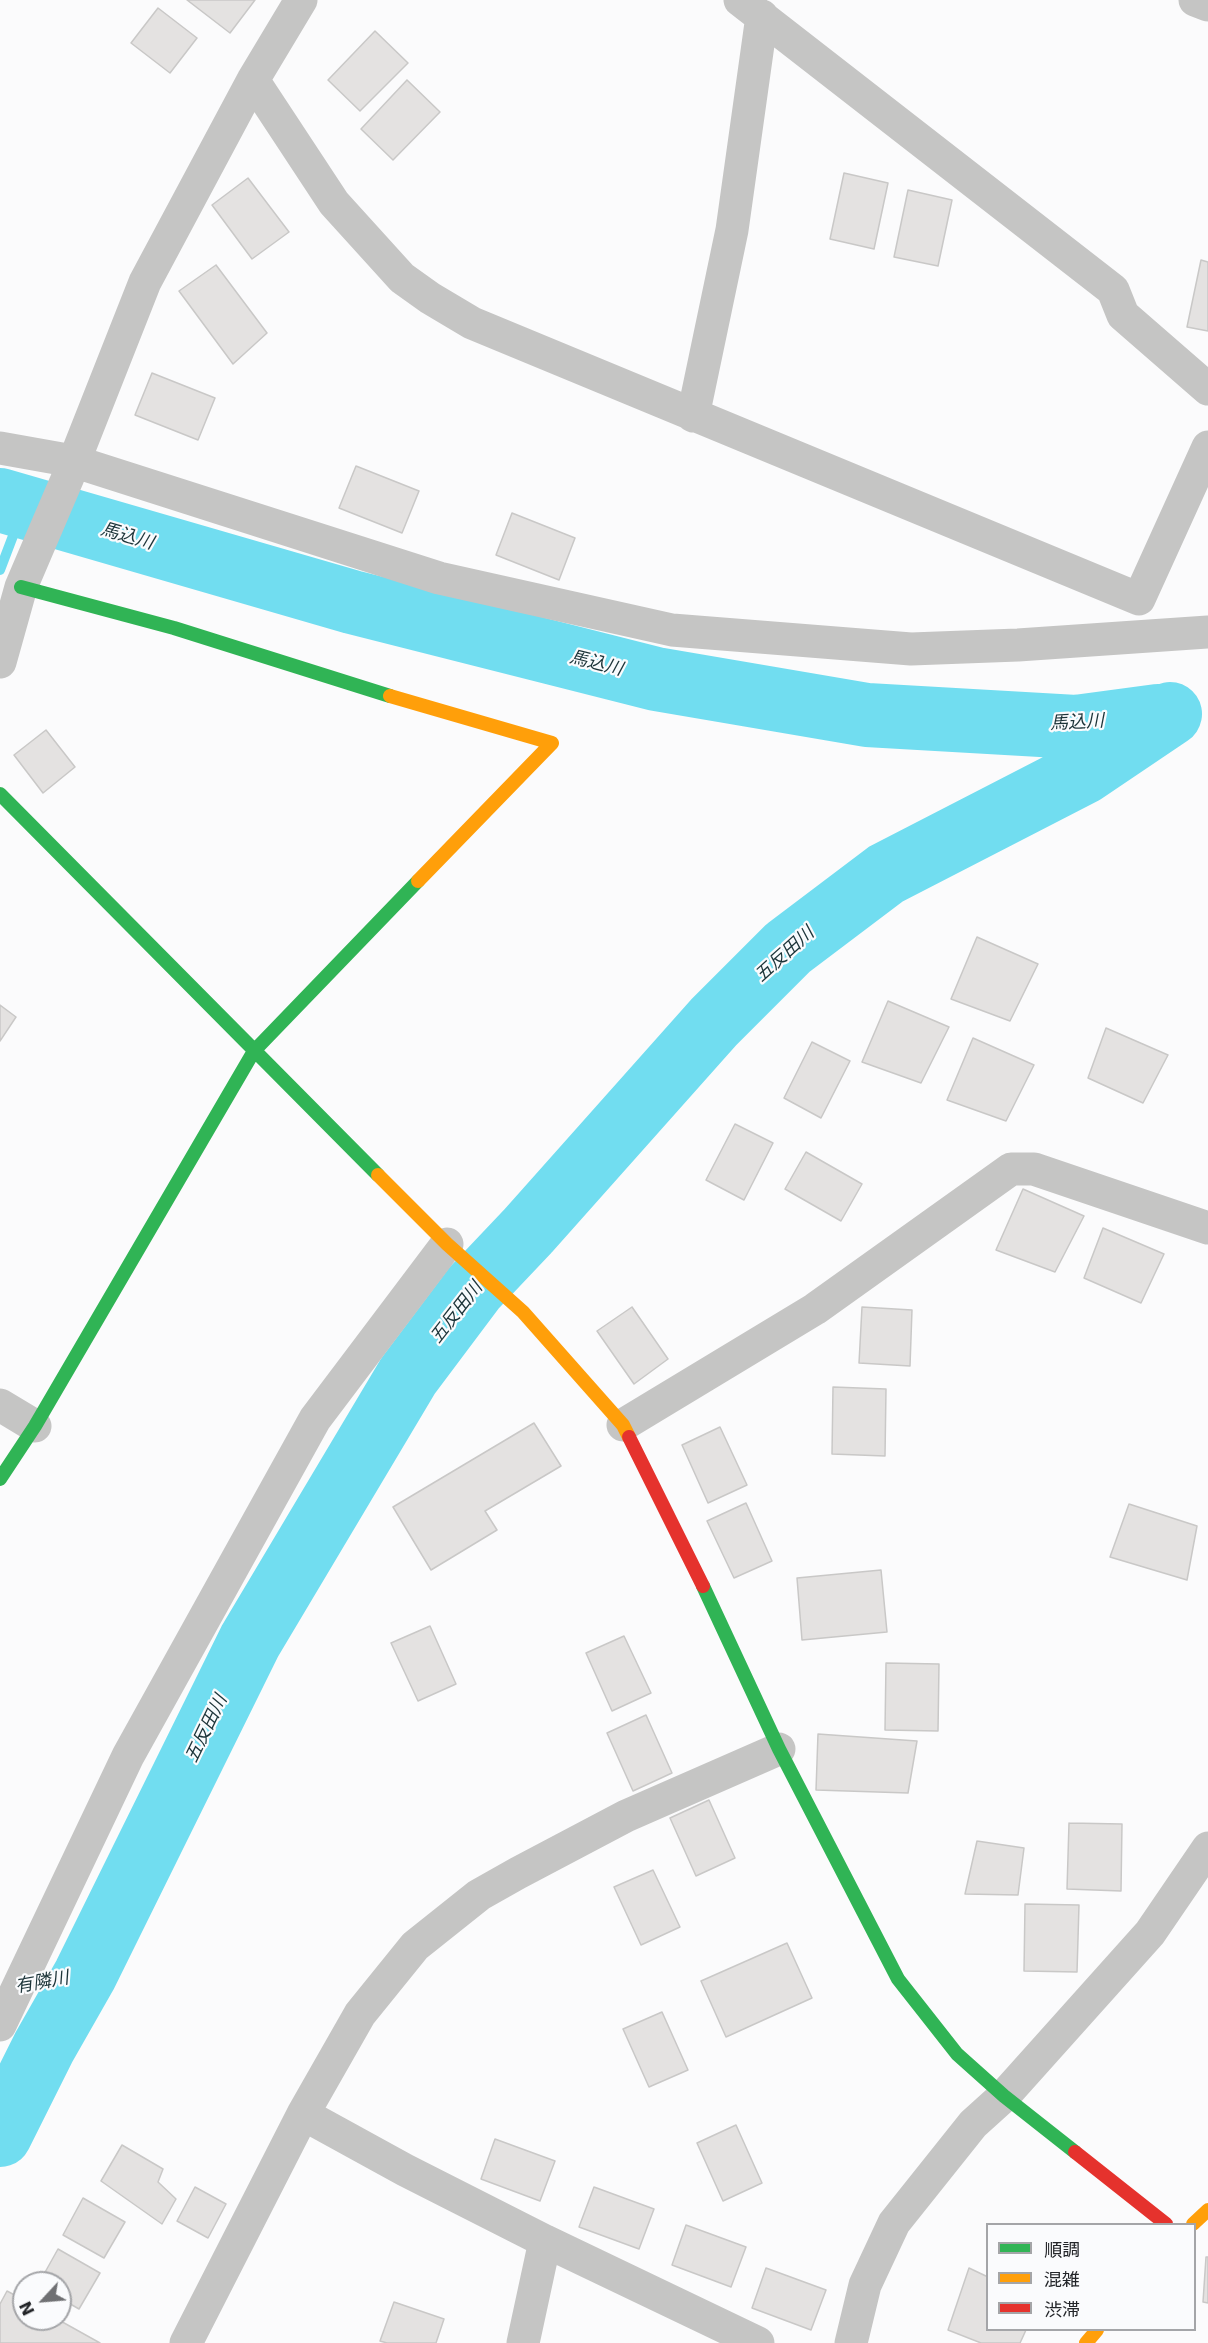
<!DOCTYPE html>
<meta charset="utf-8">
<style>
body{margin:0}
#map{position:relative;width:1208px;height:2343px;overflow:hidden;background:#fbfbfc;font-family:"DejaVu Sans","Noto Sans JP",sans-serif}
canvas{display:block}
.legend{position:absolute;left:986px;top:2223px;width:210px;height:108px;box-sizing:border-box;background:#fafbfd;border:2px solid #a4a5a8;margin:0;padding:8px 10px;list-style:none;font-size:18px;color:#232529}
.legend li{display:flex;align-items:center;gap:12px;height:30px}
.legend b{width:30px;border:2px solid #a4a5a8}
.north{position:absolute;left:12px;top:2271px;width:60px;height:60px;box-sizing:border-box;background:#fafbfd;border:2px solid #a4a5a8;border-radius:50%;rotate:244deg;font-size:16px;font-weight:700;line-height:24px;text-align:center;color:#232529}
.north::after{content:'';display:block;margin:auto;width:21px;height:27px;background:#6f7073;clip-path:polygon(50% 0,100% 100%,50% 72%,0 100%)}
</style>
<div id="map">
<canvas width="1208" height="2343"></canvas>
<ul class="legend">
<li><b style="height:8px;background:#30b455"></b>順調</li>
<li><b style="height:8px;background:#ff9f0a"></b>混雑</li>
<li><b style="height:8px;background:#e5322d"></b>渋滞</li>
</ul>
<div class="north">N</div>
</div>
<script>
const ctx = document.querySelector('canvas').getContext('2d');
ctx.lineJoin = 'round';
function toPath(rows) {
  const path = new Path2D();
  for (const r of rows) {
    path.moveTo(r[0], r[1]);
    for (let i = 2; i < r.length; i += 2) path.lineTo(r[i], r[i + 1]);
  }
  return path;
}
function stroke(path, color, width, dash) {
  ctx.strokeStyle = color;
  ctx.lineWidth = width;
  ctx.lineCap = dash ? 'butt' : 'round';
  ctx.setLineDash(dash || []);
  ctx.stroke(path);
}
function paint(path, color) {
  ctx.fillStyle = color;
  ctx.fill(path, 'evenodd');
}
function write(font, color, halo, rows, align = 'center') {
  ctx.font = font + ' "DejaVu Sans","Noto Sans JP",sans-serif';
  ctx.lineWidth = 4.5;
  ctx.setLineDash([]);
  ctx.textBaseline = 'middle';
  ctx.strokeStyle = halo;
  ctx.fillStyle = color;
  for (const [text, x, y, turn = 0] of rows) {
    ctx.save();
    ctx.translate(x, y);
    ctx.rotate((+turn || 0) * Math.PI / 180);
    ctx.textAlign = isNaN(turn) ? turn : align;
    if (halo) ctx.strokeText(text, 0, 0);
    ctx.fillText(text, 0, 0);
    ctx.restore();
  }
}
const stream = toPath([
 [0,570,24,507]
]);
const river = toPath([
 [0,500,352,602,656,679,867,715,1076,727,1158,716],
 [0,2135,44,2047,85,1975,250,1641,408,1376,474,1288,528,1231,714,1022,788,948,886,874,1084,772,1170,714]
]);
const building = toPath([
 [187,0,255,0,230,33,187,0],
 [158,8,197,38,170,73,131,43,158,8],
 [375,31,408,63,360,111,328,80,375,31],
 [407,80,440,112,393,160,361,129,407,80],
 [844,173,888,183,874,249,830,239,844,173],
 [248,178,289,232,252,259,212,205,248,178],
 [908,190,952,200,938,266,894,257,908,190],
 [1201,260,1208,262,1208,331,1187,327,1201,260],
 [216,265,267,333,233,364,179,291,216,265],
 [152,373,215,398,198,440,135,415,152,373],
 [356,466,419,491,402,533,339,508,356,466],
 [512,513,575,538,559,580,496,555,512,513],
 [46,730,75,767,43,793,14,755,46,730],
 [977,937,1038,964,1010,1021,951,999,977,937],
 [888,1001,949,1027,921,1083,862,1062,888,1001],
 [0,1005,16,1017,0,1041,0,1005],
 [1106,1028,1168,1055,1143,1103,1088,1078,1106,1028],
 [973,1038,1034,1065,1006,1121,947,1100,973,1038],
 [812,1042,850,1061,821,1118,784,1098,812,1042],
 [735,1124,773,1143,744,1200,706,1180,735,1124],
 [806,1152,862,1184,841,1221,785,1189,806,1152],
 [1023,1189,1084,1216,1055,1272,996,1250,1023,1189],
 [1103,1228,1164,1254,1141,1303,1084,1278,1103,1228],
 [632,1307,668,1359,634,1384,597,1331,632,1307],
 [862,1307,912,1310,910,1366,859,1363,862,1307],
 [833,1387,886,1389,885,1456,832,1454,833,1387],
 [534,1423,561,1466,485,1511,497,1530,431,1570,393,1507,534,1423],
 [720,1427,747,1485,708,1503,682,1445,720,1427],
 [746,1503,772,1561,734,1578,707,1521,746,1503],
 [1129,1504,1197,1526,1187,1580,1110,1557,1129,1504],
 [881,1570,887,1632,802,1640,797,1578,881,1570],
 [430,1626,456,1684,418,1701,391,1643,430,1626],
 [624,1636,651,1693,612,1711,586,1653,624,1636],
 [886,1663,939,1664,938,1731,885,1730,886,1663],
 [646,1715,672,1773,633,1791,607,1733,646,1715],
 [818,1734,917,1741,908,1793,816,1790,818,1734],
 [709,1800,735,1858,696,1876,670,1818,709,1800],
 [1069,1823,1122,1824,1121,1891,1067,1889,1069,1823],
 [977,1841,1024,1848,1018,1895,965,1894,977,1841],
 [653,1870,680,1927,641,1945,614,1887,653,1870],
 [1025,1904,1079,1905,1077,1972,1024,1971,1025,1904],
 [787,1943,812,1998,726,2037,701,1981,787,1943],
 [662,2012,688,2070,649,2087,623,2029,662,2012],
 [736,2125,762,2183,723,2201,697,2143,736,2125],
 [495,2139,555,2161,540,2201,481,2179,495,2139],
 [122,2145,163,2169,158,2182,176,2199,162,2224,101,2181,122,2145],
 [195,2187,226,2204,208,2238,177,2221,195,2187],
 [594,2187,654,2209,639,2249,579,2227,594,2187],
 [83,2198,125,2222,104,2258,63,2235,83,2198],
 [686,2225,746,2247,731,2287,672,2265,686,2225],
 [58,2249,100,2273,79,2309,60,2298,60,2283,39,2283,58,2249],
 [1206,2257,1208,2257,1208,2303,1203,2302,1206,2257],
 [766,2268,826,2290,811,2330,752,2308,766,2268],
 [969,2268,988,2277,988,2330,1026,2330,1020,2343,981,2343,948,2330,969,2268],
 [7,2291,24,2300,24,2319,57,2319,100,2343,0,2343,0,2304,7,2291],
 [394,2302,444,2319,436,2343,387,2343,380,2341,394,2302]
]);
const street = toPath([
 [740,0,1113,290,1123,315,1208,389],
 [1195,0,1208,5],
 [253,80,334,203,402,278,430,298,472,323,1139,599,1208,447],
 [693,416,732,230,762,16],
 [0,448,73,461,439,578,672,630,911,649,1018,645,1208,632],
 [0,662,21,587,68,477,145,282,253,80,301,0],
 [0,1405,35,1426],
 [623,1425,815,1309,1011,1169,1034,1169,1208,1228],
 [0,2025,128,1756,315,1419,447,1244],
 [303,2114,405,2170,545,2241,758,2343],
 [186,2343,303,2114,360,2014,415,1946,479,1895,518,1873,626,1816,779,1749],
 [523,2343,545,2241],
 [851,2343,865,2285,894,2223,973,2124,1004,2096,1150,1933,1208,1848]
]);
const fast = toPath([
 [21,587,174,628,390,696],
 [0,794,378,1175],
 [0,1479,35,1426,254,1051,418,881],
 [703,1586,779,1749,898,1979,957,2054,1004,2096,1075,2152]
]);
const slow = toPath([
 [390,696,552,743,418,881],
 [378,1175,447,1244,523,1312,623,1425,629,1437],
 [1193,2224,1208,2210],
 [1086,2343,1097,2330]
]);
const jam = toPath([
 [629,1437,703,1586],
 [1075,2152,1166,2224]
]);
const waterNames = [
 ["馬込川",127,537,16],
 ["馬込川",596,664,14],
 ["馬込川",1077,723,-3],
 ["五反田川",785,955,-42],
 ["五反田川",457,1313,-52],
 ["五反田川",207,1729,-64],
 ["有隣川",42,1983,-10]
];
stroke(stream, '#71ddf0', 10);
stroke(river, '#71ddf0', 64);
paint(building, '#e4e2e1');
stroke(building, '#c9c8c7', 1.5);
stroke(street, '#c5c5c4', 33);
stroke(fast, '#30b455', 14);
stroke(slow, '#ff9f0a', 14);
stroke(jam, '#e5322d', 14);
write('italic 18px', '#1c3439', '#fafbfd', waterNames);
</script>
